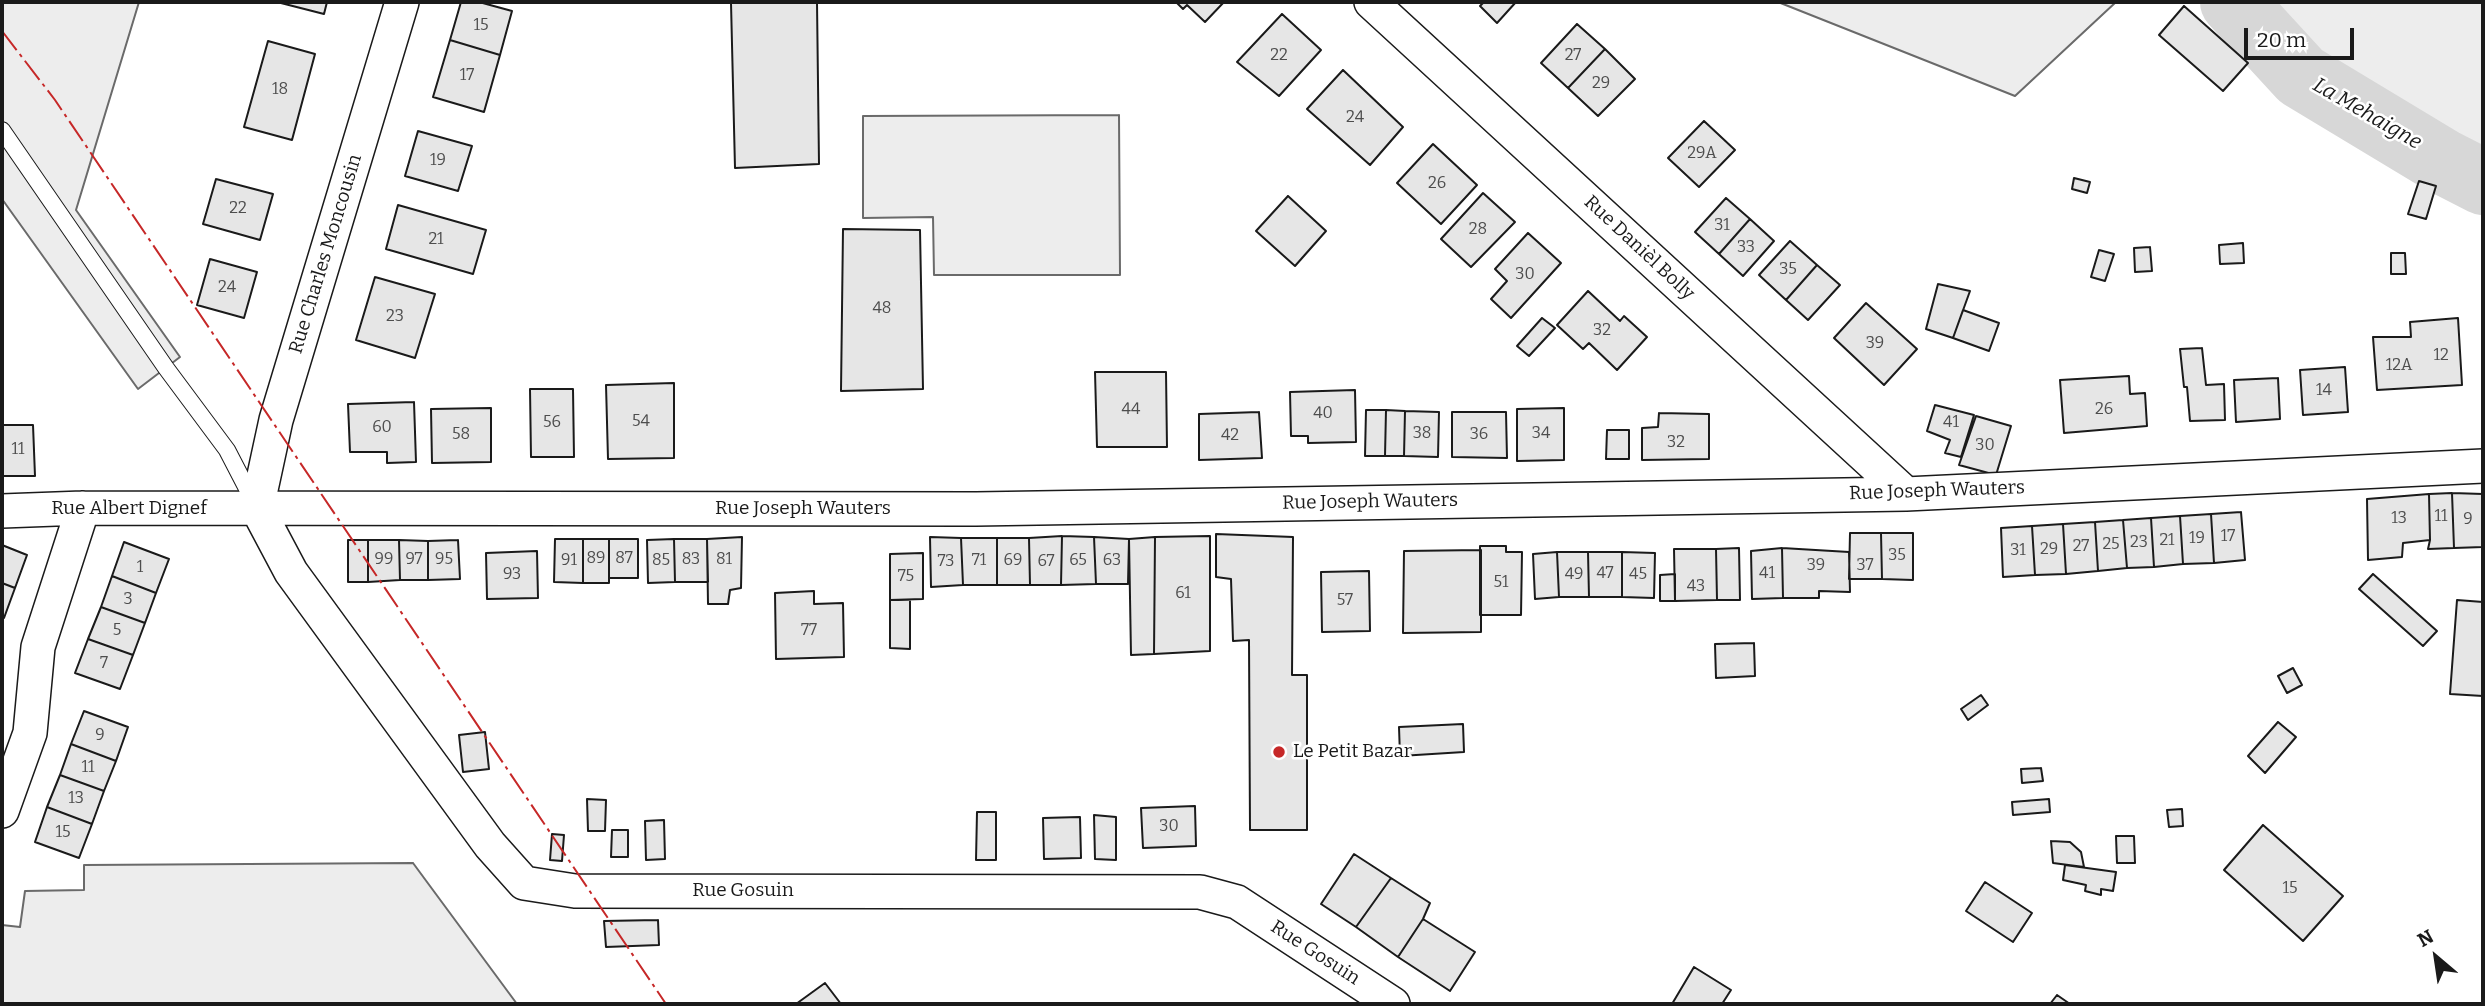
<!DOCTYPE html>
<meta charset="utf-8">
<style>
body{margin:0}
#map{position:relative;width:2485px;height:1006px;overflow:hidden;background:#fff;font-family:Bitter,serif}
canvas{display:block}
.frame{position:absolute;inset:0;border:4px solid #1a1a1a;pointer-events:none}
.north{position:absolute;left:2401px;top:922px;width:70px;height:70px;-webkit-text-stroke:5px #fff;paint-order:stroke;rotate:331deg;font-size:19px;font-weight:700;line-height:28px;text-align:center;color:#1a1a1a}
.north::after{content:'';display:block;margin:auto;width:24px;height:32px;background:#1a1a1a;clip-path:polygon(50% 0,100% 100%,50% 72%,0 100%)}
.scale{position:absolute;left:2244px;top:28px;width:110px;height:32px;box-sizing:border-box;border:4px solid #1a1a1a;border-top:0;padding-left:9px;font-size:21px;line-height:24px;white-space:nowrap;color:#1a1a1a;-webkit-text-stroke:5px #fff;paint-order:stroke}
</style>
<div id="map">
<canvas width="2485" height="1006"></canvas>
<div class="frame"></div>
<div class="north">N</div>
<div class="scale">20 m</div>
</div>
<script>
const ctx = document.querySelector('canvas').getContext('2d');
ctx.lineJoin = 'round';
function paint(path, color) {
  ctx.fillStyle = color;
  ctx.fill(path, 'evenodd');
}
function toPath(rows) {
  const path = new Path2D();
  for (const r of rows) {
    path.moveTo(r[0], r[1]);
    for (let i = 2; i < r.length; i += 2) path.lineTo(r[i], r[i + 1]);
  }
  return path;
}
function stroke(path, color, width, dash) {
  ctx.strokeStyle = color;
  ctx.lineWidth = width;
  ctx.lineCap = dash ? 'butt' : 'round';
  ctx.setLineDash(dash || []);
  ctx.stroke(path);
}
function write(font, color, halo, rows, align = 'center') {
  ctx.font = font + ' Bitter,serif';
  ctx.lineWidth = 5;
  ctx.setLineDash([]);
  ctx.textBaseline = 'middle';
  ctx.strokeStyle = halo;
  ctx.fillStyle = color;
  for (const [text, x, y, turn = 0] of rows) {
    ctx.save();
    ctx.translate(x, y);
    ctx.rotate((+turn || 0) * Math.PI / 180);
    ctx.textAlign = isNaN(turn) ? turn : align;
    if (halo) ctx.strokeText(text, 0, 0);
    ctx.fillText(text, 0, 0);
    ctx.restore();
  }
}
const built = toPath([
 [2,2,139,2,76,210,180,357,138,389,2,199,2,2],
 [1778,2,2116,2,2015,96,1778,2],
 [2215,2,2483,2,2483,194,2277,71,2215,2],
 [1119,115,1120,275,934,275,933,217,863,218,863,116,1119,115],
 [413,863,517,1004,2,1004,2,925,20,927,25,891,84,890,84,865,413,863]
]);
const river = toPath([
 [2233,2,2301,76,2442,161,2483,182]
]);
const building = toPath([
 [277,2,327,2,324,14,277,2],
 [461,2,479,2,512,11,500,55,450,40,461,2],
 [817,2,819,164,735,168,731,3,817,2],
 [1176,2,1224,2,1205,22,1187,5,1183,9,1176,2],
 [1484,2,1516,2,1497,23,1480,6,1484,2],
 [2184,6,2248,63,2223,91,2159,35,2184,6],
 [1282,14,1321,50,1279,96,1237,62,1282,14],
 [1577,24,1605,49,1568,88,1541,63,1577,24],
 [450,40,500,55,484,112,433,97,450,40],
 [268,41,315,54,292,140,244,127,268,41],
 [1605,49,1635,79,1598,116,1568,88,1605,49],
 [1343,70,1403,127,1370,165,1307,109,1343,70],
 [1704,121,1735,150,1699,187,1668,158,1704,121],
 [418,131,472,146,458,191,405,176,418,131],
 [1433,144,1477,185,1441,224,1397,183,1433,144],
 [2074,178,2090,182,2087,193,2072,189,2074,178],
 [216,179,273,194,260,240,203,224,216,179],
 [2419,181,2436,186,2426,219,2408,214,2419,181],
 [1483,193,1515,222,1471,267,1441,239,1483,193],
 [1288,196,1326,231,1295,266,1256,231,1288,196],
 [1726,198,1750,219,1719,254,1695,232,1726,198],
 [398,205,486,230,473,274,386,249,398,205],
 [1750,219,1774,241,1743,276,1719,254,1750,219],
 [843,229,920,230,923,389,841,391,843,229],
 [1528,233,1561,263,1511,318,1491,299,1507,281,1495,269,1528,233],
 [1790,241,1817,265,1786,300,1759,275,1790,241],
 [2243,243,2244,263,2220,264,2219,245,2243,243],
 [2150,247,2152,271,2135,272,2134,248,2150,247],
 [2099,250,2114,254,2105,281,2091,277,2099,250],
 [2391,253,2405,253,2406,274,2391,274,2391,253],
 [210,259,257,272,244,318,197,305,210,259],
 [1817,265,1840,285,1808,320,1786,300,1817,265],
 [375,277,435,294,415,358,356,340,375,277],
 [1938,284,1970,291,1953,338,1926,329,1938,284],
 [1588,291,1620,321,1624,316,1647,337,1617,370,1589,343,1583,349,1557,325,1588,291],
 [1866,303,1917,349,1884,385,1834,338,1866,303],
 [1963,310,1999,323,1989,351,1953,338,1963,310],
 [1542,318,1555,328,1529,356,1517,346,1542,318],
 [2458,318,2462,385,2377,390,2373,337,2411,337,2410,322,2458,318],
 [2202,348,2206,385,2224,384,2225,420,2190,421,2187,387,2184,387,2180,349,2202,348],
 [2345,367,2348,412,2303,415,2300,370,2345,367],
 [1095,372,1166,372,1167,447,1097,447,1095,372],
 [2129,376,2130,394,2145,393,2147,426,2064,433,2060,380,2129,376],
 [2278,378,2280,419,2236,422,2234,380,2278,378],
 [674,383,674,458,608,459,606,385,674,383],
 [530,389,573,389,574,457,531,457,530,389],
 [1355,390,1356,442,1308,443,1308,436,1291,436,1290,392,1355,390],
 [414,402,416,462,387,463,387,452,350,452,348,404,414,402],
 [1935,405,1974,415,1961,457,1945,453,1950,440,1927,431,1935,405],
 [491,408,491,462,432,463,431,409,491,408],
 [1564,408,1564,460,1517,461,1517,409,1564,408],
 [1366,410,1386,410,1385,456,1365,456,1366,410],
 [1386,410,1405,411,1404,456,1385,456,1386,410],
 [1405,411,1439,412,1438,457,1404,456,1405,411],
 [1259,412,1262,458,1199,460,1199,414,1259,412],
 [1452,412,1506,412,1507,458,1452,457,1452,412],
 [1659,413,1709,414,1709,459,1642,460,1642,428,1658,427,1659,413],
 [1976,416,2011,426,1996,475,1959,465,1976,416],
 [2,425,33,425,35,476,2,476,2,425],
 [1607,430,1629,430,1629,459,1606,459,1607,430],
 [2452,493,2483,494,2483,547,2454,548,2452,493],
 [2452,493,2454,548,2428,549,2430,540,2429,494,2452,493],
 [2429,494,2430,540,2403,543,2402,557,2368,560,2367,499,2429,494],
 [2241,512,2245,560,2214,563,2211,514,2241,512],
 [2211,514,2214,563,2183,564,2180,516,2211,514],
 [2180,516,2183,564,2154,567,2151,518,2180,516],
 [2151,518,2154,567,2127,568,2123,520,2151,518],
 [2123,520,2127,568,2098,571,2095,522,2123,520],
 [2095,522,2098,571,2066,574,2063,524,2095,522],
 [2063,524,2066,574,2035,575,2032,526,2063,524],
 [2032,526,2035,575,2003,577,2001,528,2032,526],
 [1850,533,1881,533,1882,579,1849,579,1850,533],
 [1881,533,1913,533,1913,580,1882,579,1881,533],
 [1216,534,1293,537,1292,675,1307,675,1307,830,1250,830,1249,640,1233,641,1231,579,1216,577,1216,534],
 [1062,536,1094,537,1096,584,1061,585,1062,536],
 [1062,536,1061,585,1030,585,1029,538,1062,536],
 [1210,536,1210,651,1154,654,1155,537,1210,536],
 [742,537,741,588,730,590,728,604,708,604,707,539,742,537],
 [930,537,961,538,963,585,931,587,930,537],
 [1094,537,1129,539,1128,584,1096,584,1094,537],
 [1155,537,1154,654,1131,655,1129,539,1155,537],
 [961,538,997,538,997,585,963,585,961,538],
 [997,538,1029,538,1030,585,997,585,997,538],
 [555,539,583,539,583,583,554,582,555,539],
 [583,539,609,539,609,583,583,583,583,539],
 [609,539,638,539,638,578,609,578,609,539],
 [674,539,675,582,648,583,647,540,674,539],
 [674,539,707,539,708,582,675,582,674,539],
 [348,540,368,540,368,582,348,582,348,540],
 [368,540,399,540,400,580,368,582,368,540],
 [399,540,428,541,428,580,400,580,399,540],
 [458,540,460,579,428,580,428,541,458,540],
 [124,542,169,559,156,593,112,576,124,542],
 [2,545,27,555,15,588,2,583,2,545],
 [1480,546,1506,546,1506,552,1522,552,1521,615,1480,615,1480,546],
 [1739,548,1740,600,1717,600,1716,549,1739,548],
 [1782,548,1783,598,1752,599,1751,551,1782,548],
 [1782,548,1849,552,1850,592,1819,591,1819,598,1783,598,1782,548],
 [1674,549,1716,549,1717,600,1675,601,1674,549],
 [1481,550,1481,632,1403,633,1404,551,1481,550],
 [537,551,538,598,487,599,486,553,537,551],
 [1557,552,1588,552,1589,597,1559,597,1557,552],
 [1557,552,1559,597,1535,599,1533,554,1557,552],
 [1588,552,1622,552,1622,597,1589,597,1588,552],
 [1622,552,1655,553,1654,598,1622,597,1622,552],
 [923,553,923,599,890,600,890,554,923,553],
 [1369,571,1370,631,1322,632,1321,572,1369,571],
 [1675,574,1675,601,1660,601,1660,575,1675,574],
 [2373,574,2437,631,2423,646,2359,589,2373,574],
 [112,576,156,593,145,623,101,607,112,576],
 [2,583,15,588,4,618,2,618,2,583],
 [814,591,814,604,843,603,844,657,776,659,775,593,814,591],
 [890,600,910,600,910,649,890,648,890,600],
 [2457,600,2483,602,2483,696,2450,694,2457,600],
 [101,607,145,623,133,655,88,639,101,607],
 [88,639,133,655,120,689,75,673,88,639],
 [1754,643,1755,676,1716,678,1715,644,1754,643],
 [2293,668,2302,685,2287,693,2278,676,2293,668],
 [1981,695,1988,705,1968,720,1961,709,1981,695],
 [84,711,128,727,116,761,71,744,84,711],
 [2278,722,2296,737,2265,773,2248,756,2278,722],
 [1463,724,1464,752,1400,756,1399,727,1463,724],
 [485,732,489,769,463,772,459,735,485,732],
 [71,744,116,761,104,791,60,775,71,744],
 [2041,768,2043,781,2022,783,2021,769,2041,768],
 [60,775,104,791,92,824,47,807,60,775],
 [587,799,606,800,605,831,588,831,587,799],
 [2049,799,2050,812,2013,815,2012,802,2049,799],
 [1195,806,1196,846,1143,848,1141,808,1195,806],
 [47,807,92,824,79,858,35,842,47,807],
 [2182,809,2183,826,2169,827,2167,810,2182,809],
 [977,812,996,812,996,860,976,860,977,812],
 [1094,815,1116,817,1116,860,1095,859,1094,815],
 [1080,817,1081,858,1044,859,1043,818,1080,817],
 [664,820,665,859,646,860,645,821,664,820],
 [2263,825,2343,896,2303,941,2224,870,2263,825],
 [612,830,628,830,628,857,611,857,612,830],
 [552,834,564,835,562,861,550,860,552,834],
 [2116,836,2134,836,2135,863,2117,863,2116,836],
 [2051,841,2070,842,2081,852,2084,867,2053,863,2051,841],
 [1354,854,1391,878,1356,927,1321,904,1354,854],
 [2065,865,2116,872,2113,891,2101,889,2101,895,2085,891,2086,885,2063,880,2065,865],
 [1391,878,1430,903,1423,919,1398,957,1356,927,1391,878],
 [1985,882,2032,913,2013,942,1966,911,1985,882],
 [1423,919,1475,952,1450,991,1398,957,1423,919],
 [658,920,659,945,606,947,604,921,658,920],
 [1694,967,1731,990,1722,1004,1672,1004,1694,967],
 [825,983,841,1004,796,1004,825,983],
 [2057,995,2070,1004,2050,1004,2057,995]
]);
const service = toPath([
 [2,130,166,368,227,450,255,504]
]);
const minor = toPath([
 [1371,2,1906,494],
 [257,508,291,572,490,845,524,883,575,891,1200,892,1237,902,1393,1004],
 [257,508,276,420,402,2],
 [2,511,83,508,976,509,1906,494,2483,466],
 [2,811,30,733,38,647,83,508]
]);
const power = toPath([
 [2,31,55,100,666,1004]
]);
const markers = [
 [1279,752,7,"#c62828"]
];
const numberNames = [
 ["15",481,26],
 ["22",1279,56],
 ["27",1573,56],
 ["17",467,76],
 ["29",1601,84],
 ["18",280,90],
 ["24",1355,118],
 ["29A",1702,154],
 ["19",438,161],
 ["26",1437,184],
 ["22",238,209],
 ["31",1722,226],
 ["28",1478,230],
 ["21",436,240],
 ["33",1746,248],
 ["35",1788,270],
 ["30",1525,275],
 ["24",227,288],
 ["48",882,309],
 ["23",395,317],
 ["32",1602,331],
 ["39",1875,344],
 ["12",2441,356],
 ["12A",2399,366],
 ["14",2324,391],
 ["44",1131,410],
 ["26",2104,410],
 ["40",1323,414],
 ["54",641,422],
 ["56",552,423],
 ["41",1951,423],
 ["60",382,428],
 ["38",1422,434],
 ["34",1541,434],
 ["58",461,435],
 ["36",1479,435],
 ["42",1230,436],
 ["32",1676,443],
 ["30",1985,446],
 ["11",18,450],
 ["11",2441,517],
 ["13",2399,519],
 ["9",2468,520],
 ["17",2228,537],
 ["19",2197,539],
 ["21",2167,541],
 ["23",2139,543],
 ["25",2111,545],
 ["27",2081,547],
 ["29",2049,550],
 ["31",2018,551],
 ["35",1897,556],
 ["89",596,559],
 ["87",624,559],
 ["99",384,560],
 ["97",414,560],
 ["95",444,560],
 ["83",691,560],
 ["81",724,560],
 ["91",569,561],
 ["85",661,561],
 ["71",979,561],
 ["69",1013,561],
 ["65",1078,561],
 ["63",1112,561],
 ["73",946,562],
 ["67",1046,562],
 ["39",1816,566],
 ["37",1865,566],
 ["1",140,568],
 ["47",1605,574],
 ["41",1767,574],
 ["93",512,575],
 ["49",1574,575],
 ["45",1638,575],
 ["75",906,577],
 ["51",1501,583],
 ["43",1696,587],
 ["61",1183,594],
 ["3",128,600],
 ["57",1345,601],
 ["5",117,631],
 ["77",809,631],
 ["7",104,664],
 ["9",100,736],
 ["11",88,768],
 ["13",76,799],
 ["30",1169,827],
 ["15",63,833],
 ["15",2290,889]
];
const streetNames = [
 ["Rue Danièl Bolly",1639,248,43],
 ["Rue Charles Moncousin",326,254,-73],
 ["Rue Joseph Wauters",1937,491,-2],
 ["Rue Joseph Wauters",1370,502,-1],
 ["Rue Albert Dignef",129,509],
 ["Rue Joseph Wauters",803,509],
 ["Rue Gosuin",743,891],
 ["Rue Gosuin",1315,953,33]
];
const poiNames = [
 ["Le Petit Bazar",1293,752]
];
const waterNames = [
 ["La Mehaigne",2367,114,30]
];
paint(built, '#ededed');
stroke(built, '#6a6a6a', 2);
stroke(river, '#d7d7d7', 66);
paint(building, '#e6e6e6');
stroke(building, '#1a1a1a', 2);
stroke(service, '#1a1a1a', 18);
stroke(minor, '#1a1a1a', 36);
stroke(service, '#fff', 16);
stroke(minor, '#fff', 33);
stroke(power, '#c62828', 2, [24, 5, 3.5, 5]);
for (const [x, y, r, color] of markers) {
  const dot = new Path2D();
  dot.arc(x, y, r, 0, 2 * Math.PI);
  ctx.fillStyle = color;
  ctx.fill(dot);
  stroke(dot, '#fff', 2.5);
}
write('16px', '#4d4d4d', null, numberNames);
write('19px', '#1a1a1a', '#fff', streetNames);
write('19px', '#1a1a1a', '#fff', poiNames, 'left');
write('italic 21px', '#1a1a1a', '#fff', waterNames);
</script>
